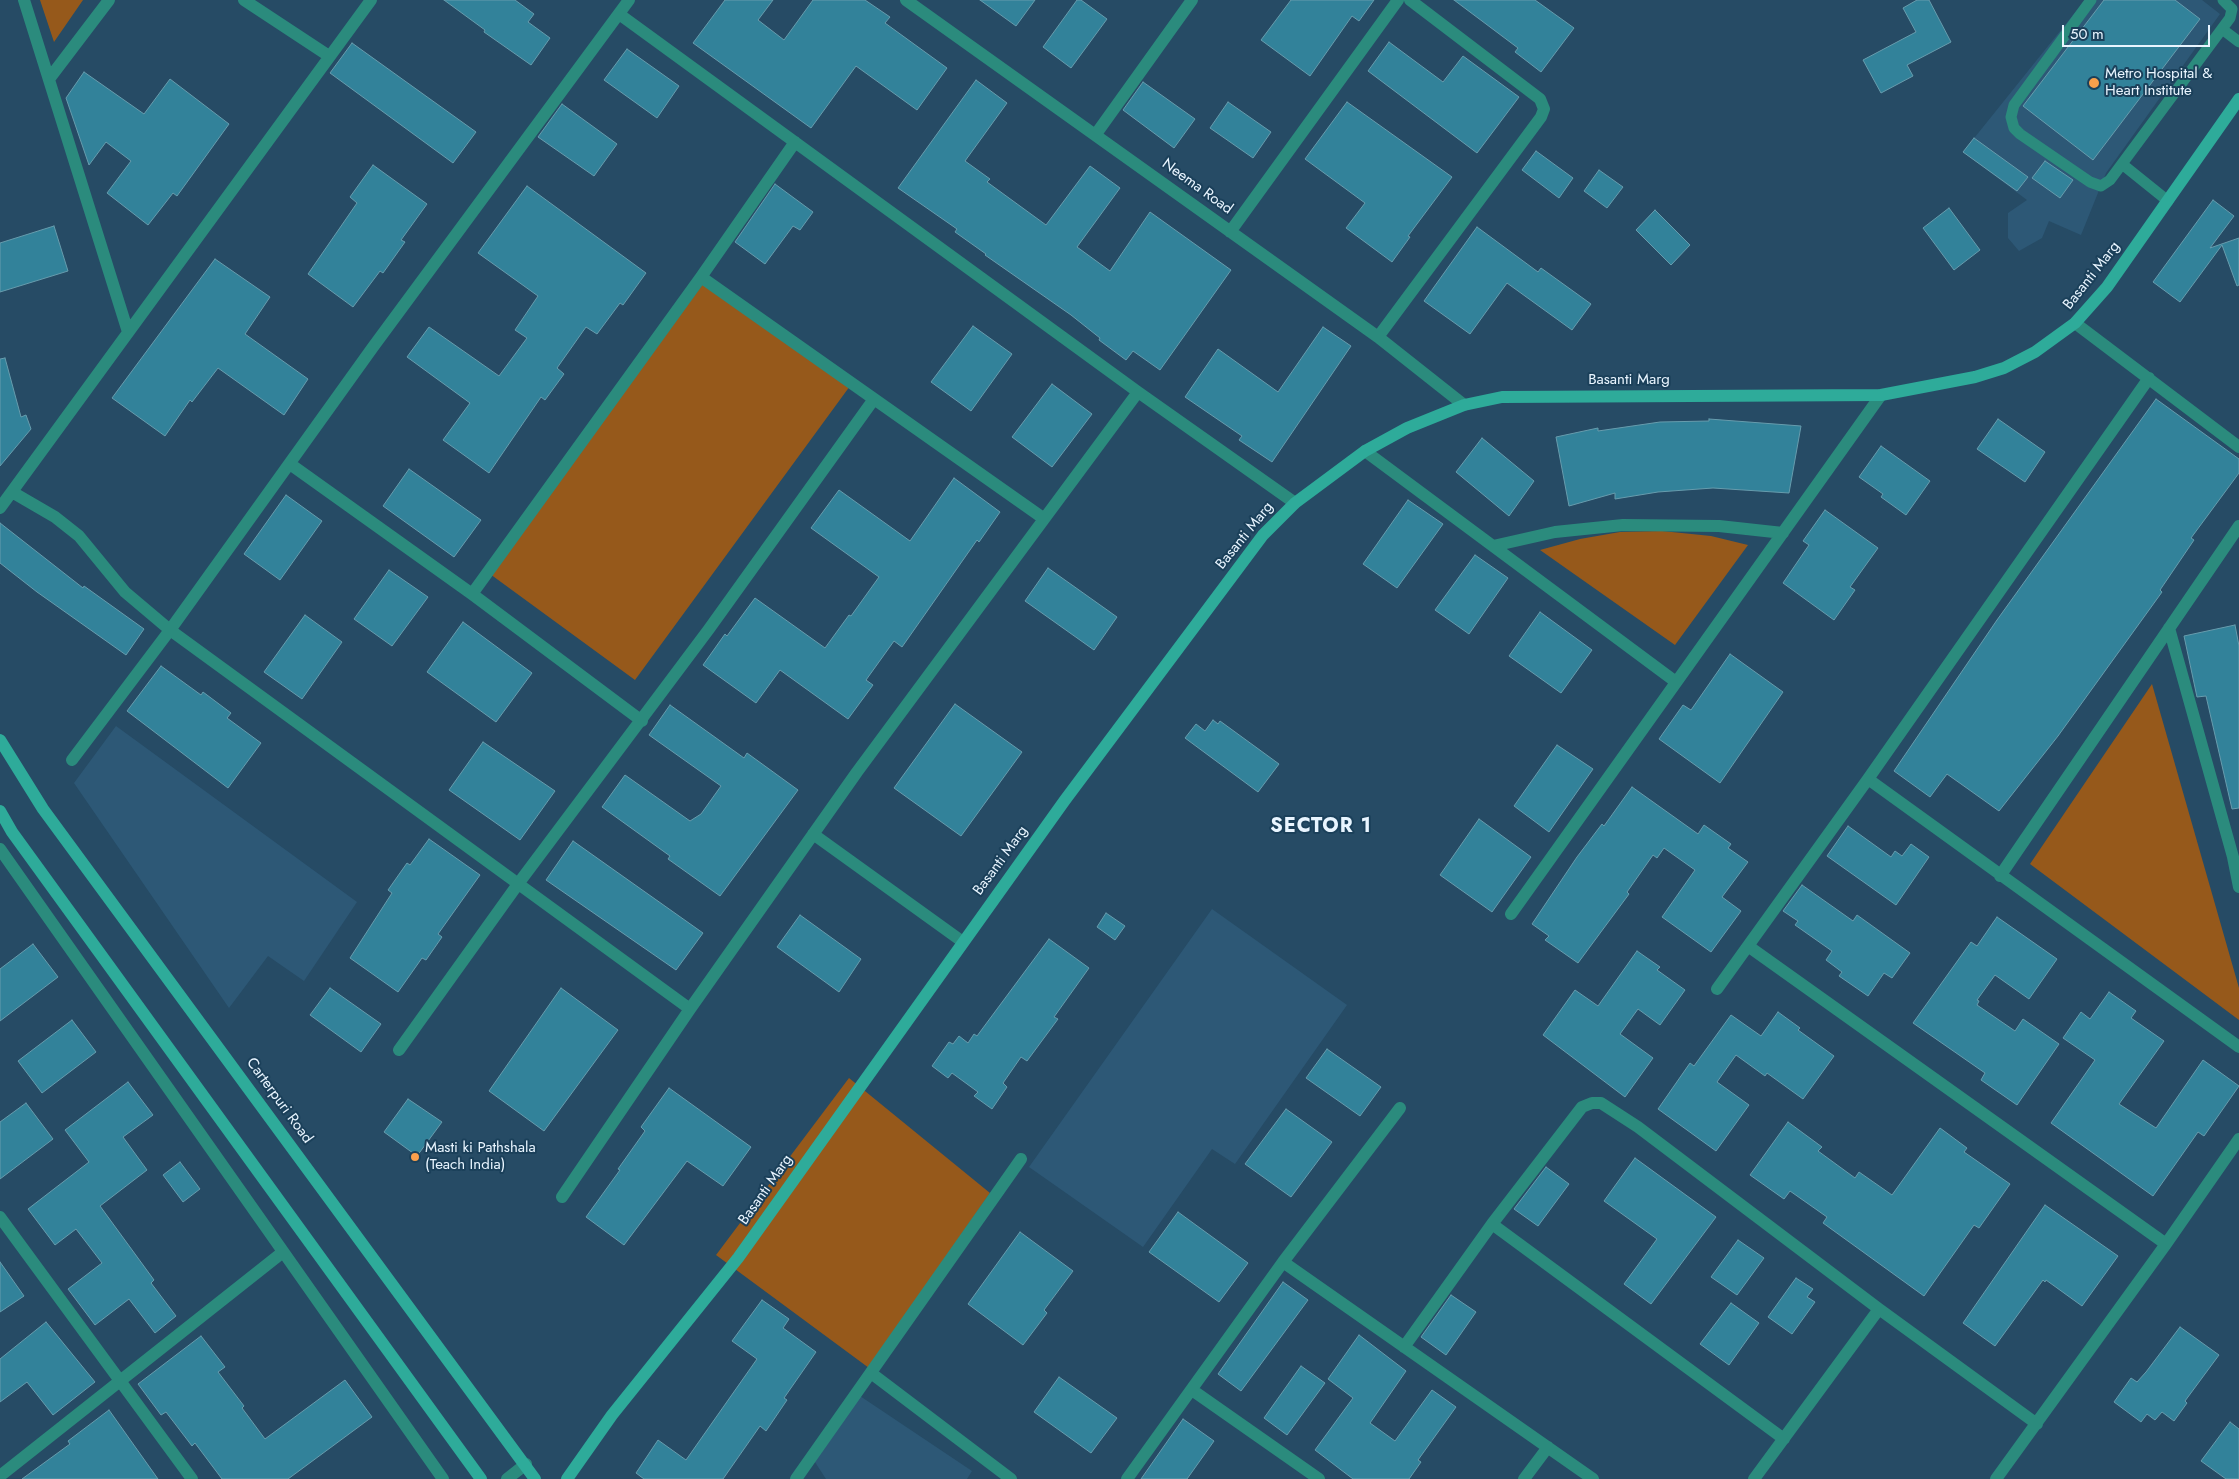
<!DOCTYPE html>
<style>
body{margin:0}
#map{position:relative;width:2239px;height:1479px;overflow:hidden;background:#264b65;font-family:Jost,sans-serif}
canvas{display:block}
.scale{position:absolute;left:2062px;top:25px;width:148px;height:22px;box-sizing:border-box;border:2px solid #e9f5ff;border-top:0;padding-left:6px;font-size:15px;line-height:18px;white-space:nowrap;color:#e9f5ff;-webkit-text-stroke:4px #1b405a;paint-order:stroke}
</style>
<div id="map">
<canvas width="2239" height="1479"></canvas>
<div class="scale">50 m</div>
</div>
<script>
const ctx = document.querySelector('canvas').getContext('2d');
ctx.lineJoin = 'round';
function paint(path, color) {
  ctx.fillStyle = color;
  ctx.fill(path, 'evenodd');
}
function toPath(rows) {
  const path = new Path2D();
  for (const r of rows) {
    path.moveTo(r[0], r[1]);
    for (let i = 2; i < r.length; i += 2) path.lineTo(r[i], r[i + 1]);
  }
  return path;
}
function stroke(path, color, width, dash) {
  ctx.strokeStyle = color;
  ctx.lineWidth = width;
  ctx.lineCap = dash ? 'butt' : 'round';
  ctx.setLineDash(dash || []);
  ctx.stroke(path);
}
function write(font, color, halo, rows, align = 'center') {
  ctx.font = font + ' Jost,sans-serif';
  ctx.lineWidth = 4;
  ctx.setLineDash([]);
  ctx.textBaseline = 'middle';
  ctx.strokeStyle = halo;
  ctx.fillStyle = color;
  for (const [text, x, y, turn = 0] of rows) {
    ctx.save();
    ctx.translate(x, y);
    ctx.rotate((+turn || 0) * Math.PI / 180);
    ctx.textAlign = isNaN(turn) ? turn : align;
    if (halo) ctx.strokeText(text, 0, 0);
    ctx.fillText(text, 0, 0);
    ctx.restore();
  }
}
const built = toPath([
 [2085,0,2202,0,2220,14,2106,173,2081,235,2049,221,2042,238,2019,251,2008,238,2008,213,2027,200,1963,152],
 [116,726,357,902,304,981,268,956,229,1008,74,783],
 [1212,909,1347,1005,1235,1164,1212,1149,1143,1247,1029,1167],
 [860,1396,972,1471,967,1479,826,1479,813,1459]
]);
const green = toPath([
 [40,0,83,0,54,42],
 [705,281,850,386,635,680,490,574],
 [1662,531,1711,536,1748,545,1675,645,1540,550,1580,539,1620,532],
 [2152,684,2239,988,2239,1020,2030,864],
 [849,1078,990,1193,869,1368,716,1255]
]);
const building = toPath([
 [444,0,515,0,534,14,528,22,550,38,531,65,484,32,485,30,444,0],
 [725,0,773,0,758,20,784,40,813,0,865,0,890,17,885,23,947,68,917,110,856,66,811,128,693,43,725,0],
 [980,0,1035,0,1016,26,980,0],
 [1077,0,1081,0,1107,19,1071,68,1043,47,1077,0],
 [1291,0,1374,0,1359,21,1352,16,1310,76,1261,40,1291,0],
 [1454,0,1535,0,1574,28,1541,72,1515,52,1518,48,1454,0],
 [1917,0,1929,0,1951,42,1907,65,1913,76,1881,93,1863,60,1916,32,1903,8,1917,0],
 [2104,0,2175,0,2200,19,2093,160,2023,106,2104,0],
 [1389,42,1443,82,1463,56,1519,97,1477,153,1368,71,1389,42],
 [352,43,476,132,453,163,330,73,352,43],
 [627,49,679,86,657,118,604,80,627,49],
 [84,72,144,114,170,79,229,124,177,196,173,193,148,225,107,193,131,161,106,142,89,165,66,98,84,72],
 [976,80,1007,103,965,161,990,179,987,182,1046,225,1090,166,1120,188,1077,247,1110,271,1150,212,1231,270,1160,370,1133,351,1126,360,1099,340,1100,338,1071,315,985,255,986,254,955,232,957,229,898,188,976,80],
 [1143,82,1195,119,1174,148,1123,110,1143,82],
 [1228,102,1271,132,1253,158,1210,128,1228,102],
 [1347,102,1452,177,1408,236,1410,237,1392,262,1346,228,1365,203,1305,159,1347,102],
 [562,104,617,144,594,176,538,137,562,104],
 [1974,138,2028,177,2017,191,1963,152,1974,138],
 [1536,151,1573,178,1559,198,1522,170,1536,151],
 [2045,161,2073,180,2060,198,2032,178,2045,161],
 [373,165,427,204,401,240,405,242,383,273,380,271,353,307,308,274,357,203,350,197,373,165],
 [1599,170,1623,187,1607,208,1584,191,1599,170],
 [775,184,813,212,800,230,793,226,765,264,735,242,775,184],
 [527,186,646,273,623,305,620,303,597,334,586,327,557,368,564,374,545,400,541,397,489,473,443,440,470,403,407,357,429,327,499,376,527,338,515,330,538,296,478,253,527,186],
 [2213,200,2234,216,2210,248,2239,238,2239,285,2237,286,2222,245,2180,302,2153,282,2213,200],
 [1949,208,1980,250,1954,270,1923,228,1949,208],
 [1655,210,1690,245,1671,265,1636,230,1655,210],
 [54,226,68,271,0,292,0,243,54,226],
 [1477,227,1538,272,1541,268,1591,304,1572,330,1507,283,1470,334,1424,301,1477,227],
 [215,259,270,297,245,334,308,379,284,415,218,368,192,402,190,400,165,436,112,398,215,259],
 [973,326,1012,354,971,411,931,382,973,326],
 [1323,327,1351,346,1272,462,1239,440,1242,436,1185,397,1218,349,1278,392,1323,327],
 [5,358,21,417,26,415,31,429,0,466,0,359,5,358],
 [1052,384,1092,414,1052,467,1012,437,1052,384],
 [2156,399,2239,459,2239,473,2191,538,2194,540,2160,590,2162,592,2058,736,1999,811,1947,774,1930,797,1894,771,1997,620,2156,399],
 [1709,419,1801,426,1789,493,1713,488,1658,492,1615,499,1615,493,1569,506,1556,437,1598,428,1598,431,1660,422,1709,421,1709,419],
 [1998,419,2045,452,2025,482,1977,449,1998,419],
 [1482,438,1534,481,1509,516,1456,472,1482,438],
 [1881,446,1930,481,1906,515,1881,497,1883,494,1859,477,1881,446],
 [409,469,481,520,454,557,383,506,409,469],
 [954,478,1000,512,979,542,977,540,902,647,894,641,866,680,873,685,848,719,780,670,756,703,703,665,725,634,727,636,755,598,825,648,849,615,851,616,879,577,811,528,839,490,910,541,954,478],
 [286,495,322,521,280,580,244,554,286,495],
 [1408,500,1443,524,1397,588,1363,564,1408,500],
 [1825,510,1878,548,1850,587,1855,590,1834,620,1783,583,1809,545,1803,541,1825,510],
 [0,523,83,588,84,586,144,629,126,655,37,592,0,563,0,523],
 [1475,555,1508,578,1469,634,1435,610,1475,555],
 [1048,568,1117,617,1094,650,1025,601,1048,568],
 [389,570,428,597,392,646,354,619,389,570],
 [1540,612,1592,650,1561,693,1509,656,1540,612],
 [305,615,342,642,302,699,264,672,305,615],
 [463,622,532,673,496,722,427,672,463,622],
 [2235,625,2239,646,2239,808,2232,809,2206,696,2197,697,2184,636,2235,625],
 [1730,654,1783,692,1720,783,1659,739,1683,705,1691,710,1730,654],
 [161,666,201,695,203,692,231,713,227,718,261,743,228,788,127,711,161,666],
 [955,704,1022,752,961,836,894,788,955,704],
 [670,705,744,758,747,753,798,790,720,896,668,859,670,856,602,807,625,775,690,821,701,814,721,786,649,735,670,705],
 [1213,720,1218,724,1220,721,1279,764,1258,792,1185,738,1196,724,1205,731,1213,720],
 [483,742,555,791,520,840,449,790,483,742],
 [1557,745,1593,769,1549,832,1514,806,1557,745],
 [1632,787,1698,834,1704,825,1731,844,1728,848,1748,862,1722,897,1741,911,1711,952,1662,917,1695,870,1664,848,1657,858,1653,855,1627,892,1629,894,1578,963,1545,940,1549,936,1532,924,1577,857,1602,824,1604,826,1632,787],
 [1479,819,1531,857,1492,912,1440,875,1479,819],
 [1848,826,1891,857,1895,851,1902,856,1911,844,1929,857,1896,905,1827,856,1848,826],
 [429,839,480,875,438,934,442,937,426,960,422,958,398,992,350,958,392,893,388,890,407,863,410,865,429,839],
 [573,841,703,933,676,970,546,880,573,841],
 [1802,885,1853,921,1857,915,1910,953,1892,978,1884,973,1868,996,1839,976,1842,972,1826,960,1832,951,1795,925,1798,921,1783,911,1802,885],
 [1106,913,1125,926,1115,940,1097,927,1106,913],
 [800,915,861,959,839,992,777,947,800,915],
 [1997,917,2057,959,2029,999,1995,975,1977,1000,1979,1001,1977,1005,2015,1031,2023,1019,2059,1044,2017,1105,1981,1080,1985,1073,1913,1023,1971,942,1977,946,1997,917],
 [1049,939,1089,968,1054,1017,1058,1019,1027,1061,1021,1057,1003,1083,1007,1087,992,1109,974,1096,978,1092,952,1073,948,1078,932,1066,949,1042,953,1044,959,1036,968,1043,974,1034,977,1036,1049,939],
 [33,944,58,977,0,1021,0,969,33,944],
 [1637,951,1660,967,1657,970,1685,990,1660,1025,1638,1009,1620,1034,1653,1058,1625,1097,1543,1035,1575,990,1598,1006,1637,951],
 [330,988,381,1024,361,1052,310,1015,330,988],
 [561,988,618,1030,544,1131,489,1091,561,988],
 [2109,992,2136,1011,2131,1018,2164,1041,2119,1104,2156,1128,2203,1060,2239,1086,2204,1136,2198,1132,2153,1196,2051,1123,2095,1060,2063,1038,2081,1012,2090,1019,2109,992],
 [1778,1012,1800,1028,1798,1030,1834,1056,1803,1099,1767,1073,1765,1076,1736,1055,1717,1082,1749,1105,1716,1151,1658,1109,1690,1063,1694,1066,1731,1015,1761,1036,1778,1012],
 [72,1020,96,1052,42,1093,18,1061,72,1020],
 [1327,1049,1381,1087,1360,1116,1306,1078,1327,1049],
 [128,1082,153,1115,123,1137,147,1170,100,1206,154,1280,151,1283,176,1316,155,1333,129,1299,95,1325,68,1289,102,1263,76,1229,55,1245,28,1209,89,1162,65,1130,128,1082],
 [669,1088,751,1147,723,1186,687,1161,624,1245,586,1217,620,1170,618,1169,645,1131,641,1127,669,1088],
 [408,1099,442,1122,417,1156,384,1132,408,1099],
 [26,1103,53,1139,0,1179,0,1122,26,1103],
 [1286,1109,1332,1142,1291,1197,1245,1164,1286,1109],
 [1788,1122,1822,1147,1818,1151,1855,1178,1859,1172,1892,1195,1940,1128,1967,1148,1964,1152,2010,1184,1979,1228,1974,1225,1924,1296,1823,1223,1827,1217,1790,1191,1784,1199,1750,1175,1788,1122],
 [1635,1158,1716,1217,1651,1304,1624,1284,1657,1239,1604,1201,1635,1158],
 [180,1162,200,1189,183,1202,163,1175,180,1162],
 [1546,1167,1569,1184,1538,1226,1514,1209,1546,1167],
 [2045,1205,2118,1256,2082,1306,2046,1280,2045,1282,2043,1280,1995,1346,1963,1323,2045,1205],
 [1178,1212,1248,1263,1219,1302,1149,1252,1178,1212],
 [1020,1232,1073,1271,1044,1310,1047,1313,1023,1345,968,1304,1020,1232],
 [1738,1240,1764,1258,1737,1295,1711,1277,1738,1240],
 [0,1262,24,1296,0,1312,0,1262],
 [1796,1278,1813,1289,1807,1297,1815,1302,1792,1334,1768,1317,1796,1278],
 [1283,1282,1308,1300,1241,1391,1218,1374,1283,1282],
 [1451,1295,1476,1312,1446,1355,1421,1337,1451,1295],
 [762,1300,789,1319,783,1328,816,1352,784,1398,787,1400,766,1431,760,1426,723,1479,644,1479,636,1473,658,1440,686,1460,757,1359,732,1341,762,1300],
 [1731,1303,1759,1323,1729,1365,1700,1344,1731,1303],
 [46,1322,95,1382,53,1415,27,1382,0,1402,0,1359,46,1322],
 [2180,1327,2219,1355,2185,1401,2187,1403,2174,1421,2162,1412,2155,1420,2147,1414,2141,1422,2114,1402,2131,1378,2137,1382,2146,1372,2180,1327],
 [1359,1335,1406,1371,1370,1423,1395,1441,1432,1390,1456,1407,1418,1460,1421,1462,1409,1479,1353,1479,1315,1450,1353,1398,1328,1379,1359,1335],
 [201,1336,225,1367,218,1372,244,1406,242,1408,265,1439,345,1380,372,1417,288,1479,222,1479,195,1443,192,1446,166,1412,161,1415,138,1384,201,1336],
 [1301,1366,1325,1383,1287,1435,1264,1418,1301,1366],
 [1059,1377,1117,1418,1091,1453,1034,1412,1059,1377],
 [109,1410,158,1479,22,1479,70,1444,68,1441,109,1410],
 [1183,1419,1214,1441,1187,1479,1141,1479,1183,1419],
 [2230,1422,2239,1429,2239,1479,2226,1479,2201,1461,2230,1422]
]);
const lane = toPath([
 [2091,0,2014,105,2011,117,2014,128,2020,134,2090,182,2101,186,2110,180,2230,18,2232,9,2223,0],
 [2222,29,2239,42],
 [2122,164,2168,201]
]);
const street = toPath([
 [24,0,128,332],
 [244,0,329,56],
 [906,0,1378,337,1464,405],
 [619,14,1138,392,1295,503],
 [49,79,109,0],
 [1096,134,1192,0],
 [1230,232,1398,0],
 [701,277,1043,518],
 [2075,323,2239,447],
 [1378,337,1541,117,1544,109,1540,99,1410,0],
 [1365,451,1676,682],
 [290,464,472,594,642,721],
 [12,492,55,517,79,536,125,592,170,630,690,1009],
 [0,508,371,0],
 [1493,546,1555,532,1623,525,1719,526,1783,533],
 [472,594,701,277,795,142],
 [2169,628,2233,857,2239,887],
 [72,760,170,630,373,347,629,0],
 [1868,779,2239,1047],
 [813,834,963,942],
 [0,849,443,1479],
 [2000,876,2239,526],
 [1511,914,1881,395],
 [1748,946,2166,1244],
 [1717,989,1868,779,2149,378],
 [399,1050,518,884,709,629,874,399],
 [562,1197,690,1009,857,772,1138,392],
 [0,1217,192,1479],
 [1492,1224,1784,1439],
 [1283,1262,1593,1479],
 [1404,1347,1492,1224,1582,1107,1592,1103,1601,1103,1638,1127,1879,1309,2037,1424],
 [871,1373,1011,1479],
 [1192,1390,1319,1479],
 [0,1476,283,1252],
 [507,1479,526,1464],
 [796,1479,1021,1159],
 [1127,1479,1283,1262,1400,1108],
 [1524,1479,1548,1447],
 [1754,1479,1879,1309],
 [1996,1479,2166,1244,2239,1139]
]);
const secondary = toPath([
 [0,740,43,809,535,1479],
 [0,811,12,832,481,1479],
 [567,1479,612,1415,738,1258,1065,800,1263,535,1295,503,1365,451,1407,428,1464,405,1502,397,1881,395,1975,377,2004,368,2035,352,2075,323,2107,287,2239,99]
]);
const markers = [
 [2094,83,6,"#f9a04c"],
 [415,1157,5,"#f9a04c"]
];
const poiNames = [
 ["Metro Hospital &",2105,74],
 ["Heart Institute",2105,91],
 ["Masti ki Pathshala",425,1148],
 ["(Teach India)",425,1165]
];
const streetNames = [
 ["Neema Road",1197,187,36],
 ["Basanti Marg",2092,276,-52],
 ["Basanti Marg",1629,380],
 ["Basanti Marg",1245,536,-51],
 ["Basanti Marg",1001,861,-54],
 ["Carterpuri Road",279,1101,54],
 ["Basanti Marg",766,1190,-55]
];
const districtNames = [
 ["SECTOR 1",1321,827]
];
paint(built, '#2d5876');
paint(green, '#96591b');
paint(building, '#32829a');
stroke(building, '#679cad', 1);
stroke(lane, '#2b8b7d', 11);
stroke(street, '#2b8b7d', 12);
stroke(secondary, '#2eab9a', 12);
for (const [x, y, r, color] of markers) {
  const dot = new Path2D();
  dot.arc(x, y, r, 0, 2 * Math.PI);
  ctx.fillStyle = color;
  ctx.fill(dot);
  stroke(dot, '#1b405a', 2);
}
write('15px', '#e9f5ff', '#1b405a', poiNames, 'left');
write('15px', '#e9f5ff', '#1b405a', streetNames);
ctx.letterSpacing = '1px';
write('bold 20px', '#e9f5ff', '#1b405a', districtNames);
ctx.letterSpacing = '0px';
</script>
